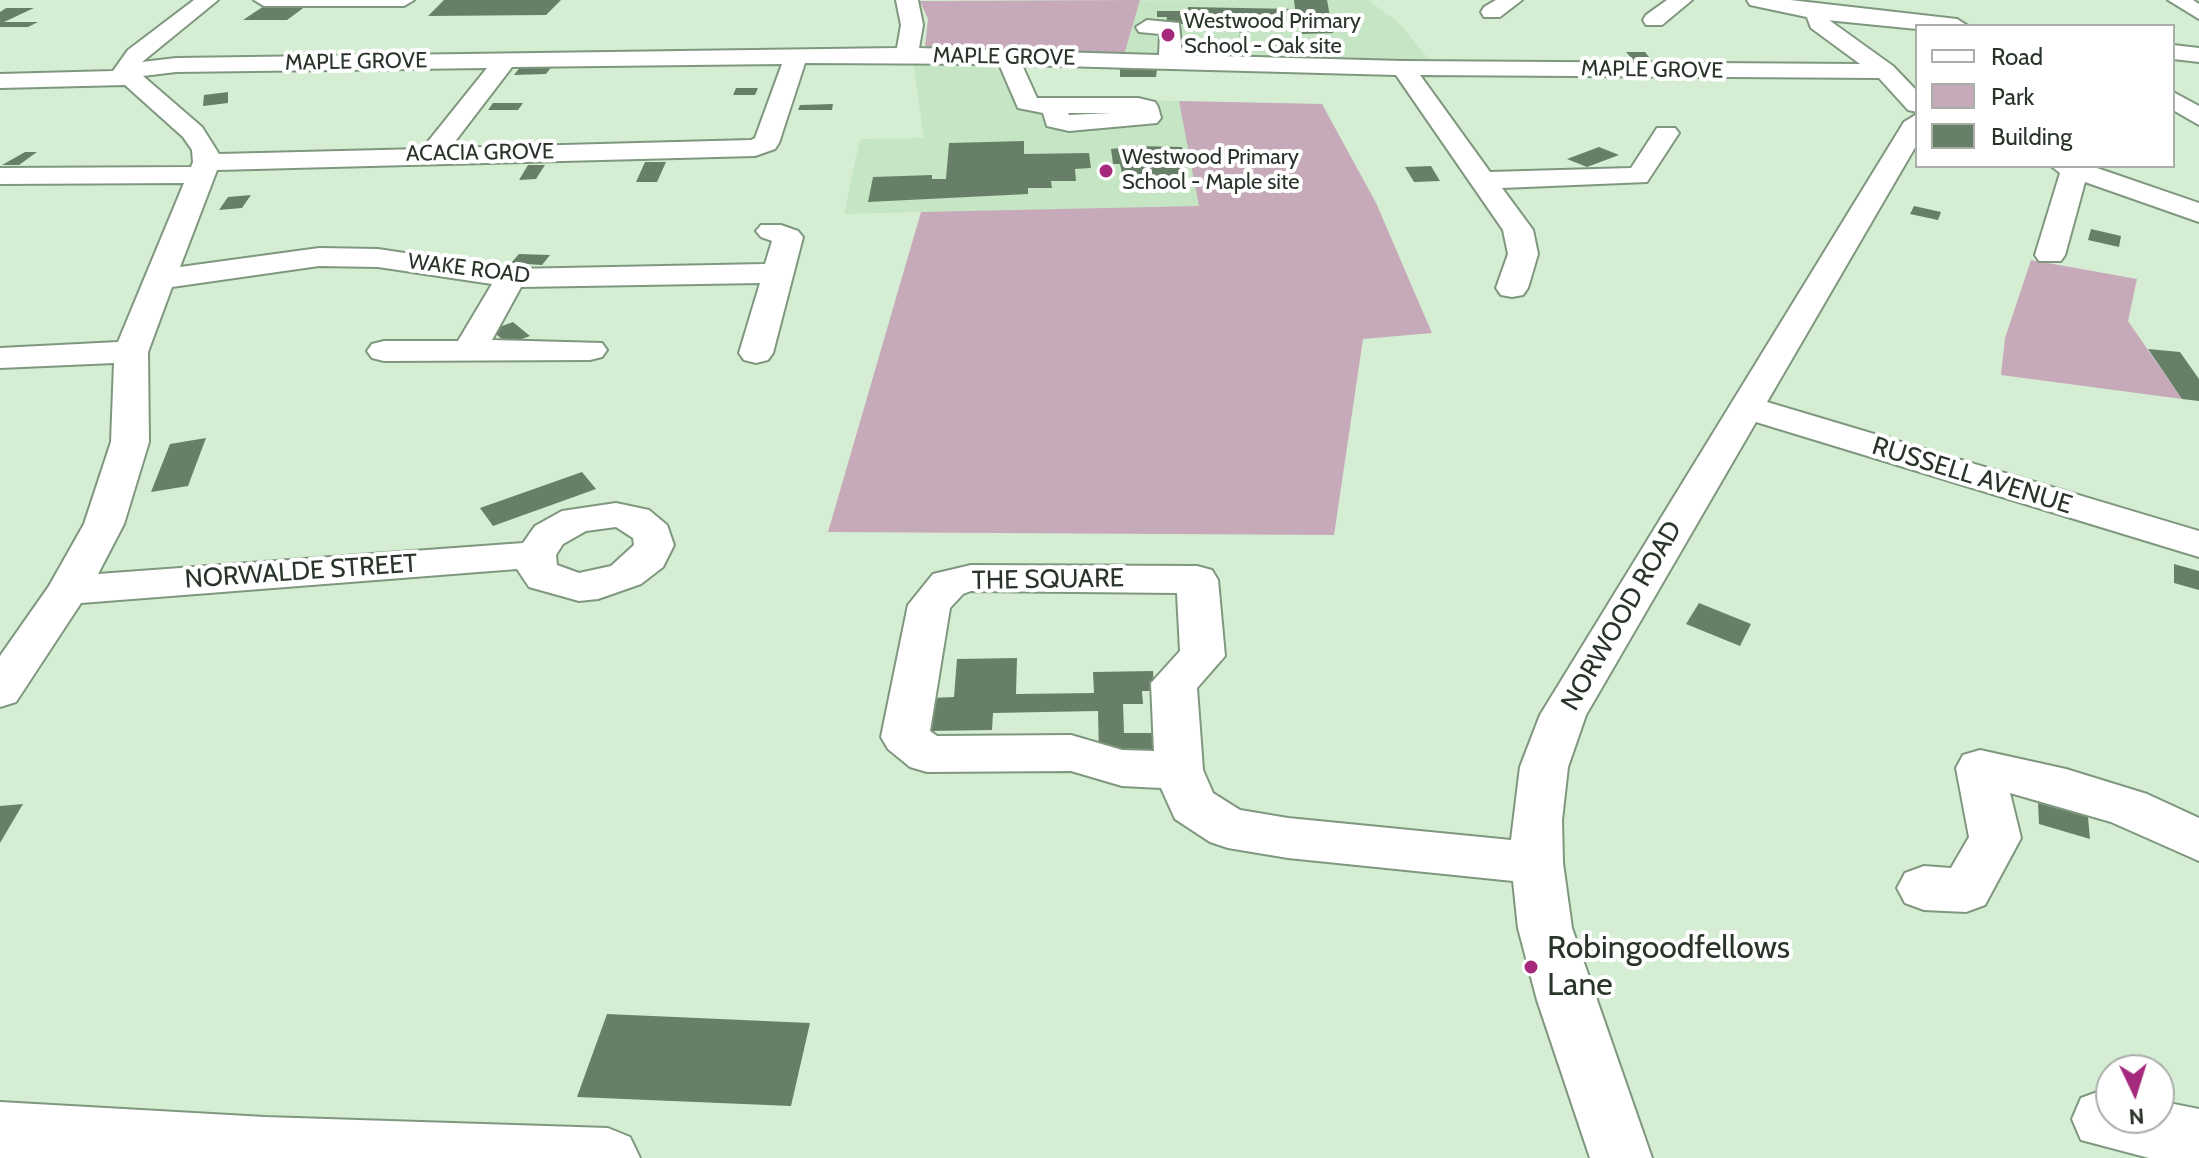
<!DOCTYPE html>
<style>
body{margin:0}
#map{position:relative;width:2199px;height:1158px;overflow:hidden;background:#d5eed3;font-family:Cabin,sans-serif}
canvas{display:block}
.legend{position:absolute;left:1915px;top:24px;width:260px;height:144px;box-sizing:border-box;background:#fff;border:2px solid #aaaeaa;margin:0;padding:10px 14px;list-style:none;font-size:24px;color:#2a342a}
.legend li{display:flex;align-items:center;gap:16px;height:40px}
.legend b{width:40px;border:2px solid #aaaeaa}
.north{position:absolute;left:2095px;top:1054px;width:80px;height:80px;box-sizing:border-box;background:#fff;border:2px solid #aaaeaa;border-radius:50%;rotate:176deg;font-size:22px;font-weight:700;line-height:32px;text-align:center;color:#2a342a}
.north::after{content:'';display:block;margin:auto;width:28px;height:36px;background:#a5297c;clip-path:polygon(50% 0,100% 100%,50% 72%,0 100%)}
</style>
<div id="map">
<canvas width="2199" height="1158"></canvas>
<ul class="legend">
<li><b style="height:10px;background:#fff"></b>Road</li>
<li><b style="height:22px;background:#c7aaba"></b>Park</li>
<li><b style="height:22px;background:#687f67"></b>Building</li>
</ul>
<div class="north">N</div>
</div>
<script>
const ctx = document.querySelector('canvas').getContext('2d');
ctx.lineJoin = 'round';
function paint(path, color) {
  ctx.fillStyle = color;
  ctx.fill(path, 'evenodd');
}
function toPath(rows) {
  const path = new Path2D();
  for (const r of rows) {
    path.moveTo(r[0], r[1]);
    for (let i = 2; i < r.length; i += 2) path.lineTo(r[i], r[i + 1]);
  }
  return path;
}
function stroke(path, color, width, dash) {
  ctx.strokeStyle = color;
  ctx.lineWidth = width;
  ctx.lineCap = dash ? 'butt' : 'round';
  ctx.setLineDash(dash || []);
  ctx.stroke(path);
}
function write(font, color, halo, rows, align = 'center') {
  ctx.font = font + ' Cabin,sans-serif';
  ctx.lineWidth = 8;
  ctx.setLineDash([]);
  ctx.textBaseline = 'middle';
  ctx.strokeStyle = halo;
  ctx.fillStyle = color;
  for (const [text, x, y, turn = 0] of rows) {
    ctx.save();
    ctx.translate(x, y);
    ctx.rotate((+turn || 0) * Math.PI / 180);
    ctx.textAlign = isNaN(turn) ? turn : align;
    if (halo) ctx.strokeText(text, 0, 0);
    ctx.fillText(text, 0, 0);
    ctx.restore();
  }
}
const built = toPath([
 [1368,0,1399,23,1431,62,928,50,925,48,928,19,920,1],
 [913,63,1020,65,1036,98,1322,104,1376,203,1411,285,921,212,844,214,860,139,924,138]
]);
const green = toPath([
 [1140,0,1124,55,925,48,928,19,920,1],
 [1179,101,1322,104,1376,203,1432,333,1363,339,1334,535,828,532,921,212,1199,206],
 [2031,260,2137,279,2128,321,2182,399,2001,375,2005,338]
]);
const building = toPath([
 [444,0,561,0,546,15,428,16],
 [1294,0,1327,0,1333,33,1302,34,1300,20,1197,18,1196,24,1166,24,1167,17,1157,17,1157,11,1187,11,1188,7,1295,9],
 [264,6,306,6,287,20,243,20],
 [6,8,34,8,4,22,38,22,28,27,0,27,0,12],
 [1626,52,1645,52,1653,62,1635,62],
 [553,65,546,74,514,75,521,66],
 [1120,69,1157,70,1156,77,1120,77],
 [736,88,758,88,755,95,733,95],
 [228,92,228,103,203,106,204,95],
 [493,103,523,103,518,110,488,110],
 [833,104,832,110,798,110,800,105],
 [1024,141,1024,154,1089,153,1091,168,1075,169,1076,181,1051,181,1052,188,1028,188,1028,194,868,202,873,177,932,175,932,179,946,179,949,143],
 [1135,146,1182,147,1186,163,1180,163,1183,177,1173,177,1174,182,1142,182,1141,178,1123,178,1120,164,1113,164,1111,149],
 [1599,147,1619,155,1587,167,1567,159],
 [25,152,37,152,19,165,2,165],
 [645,162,666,162,657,182,636,182],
 [528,165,545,165,536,179,519,180],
 [1431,166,1440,181,1414,182,1405,167],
 [251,195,242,208,219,210,228,197],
 [1914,206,1941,212,1938,220,1910,214],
 [2091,229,2121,236,2119,247,2088,240],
 [519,254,550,255,542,265,511,263],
 [513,322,530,336,508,344,491,330],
 [2148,349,2180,352,2199,379,2199,401,2182,399],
 [206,438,188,486,151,492,170,444],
 [582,472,596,489,493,526,480,508],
 [2174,564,2199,571,2199,590,2174,583],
 [1699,603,1751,624,1740,646,1686,624],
 [1017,658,1016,694,1094,693,1093,672,1153,671,1154,691,1142,691,1143,704,1123,704,1124,733,1157,733,1159,753,1099,754,1098,711,993,713,992,730,928,731,932,698,954,697,957,659],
 [2038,803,2088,817,2090,839,2039,824],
 [23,804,0,843,0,806],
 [607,1014,810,1023,791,1106,577,1097]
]);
const path = toPath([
 [1240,19,1241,42]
]);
const minor = toPath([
 [194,0,218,0,142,62,176,58,897,48,901,25,896,0,918,0,923,25,919,48,1159,55,1160,34,1139,32,1136,27,1147,20,1179,23,1182,55,1403,61,1860,64,1811,28,1805,12,1816,6,1824,7,1829,20,1893,66,1917,91,1917,112,1908,110,1879,78,1420,75,1490,172,1631,168,1657,128,1675,128,1679,133,1647,182,1502,188,1533,230,1538,254,1528,288,1523,295,1512,297,1501,295,1496,288,1508,254,1503,230,1396,75,1022,65,1037,98,1138,98,1155,102,1158,107,1161,118,1157,123,1069,131,1047,126,1043,113,1018,108,999,64,805,63,779,143,775,149,755,156,217,170,180,267,319,248,378,249,511,269,765,264,772,241,761,237,756,231,761,225,781,225,798,231,803,237,773,353,768,360,756,363,744,360,739,353,760,283,521,287,492,340,602,343,607,350,602,357,590,360,384,361,372,358,367,351,372,344,384,341,458,341,492,284,378,267,319,266,172,287,148,352,149,442,124,524,98,574,523,543,535,526,562,511,616,503,649,510,667,525,674,545,663,567,641,584,598,599,579,601,529,587,517,569,81,603,16,702,0,707,0,656,49,586,84,524,111,442,114,363,0,368,0,348,118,342,184,183,0,184,0,168,191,167,193,162,192,150,183,137,125,85,0,88,0,74,113,71,128,50,194,0],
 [782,64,755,138,751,140,450,148,512,67,782,64],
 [487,68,422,149,219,154,202,127,143,76,176,72,487,68],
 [1068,113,1111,113,1069,115,1068,113],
 [616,527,633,538,634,545,611,566,579,573,557,565,556,555,563,544,586,531,616,527],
 [254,0,414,0,404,6,264,6,254,0],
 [1496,0,1522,0,1500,17,1484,17,1481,12,1484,7,1496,0],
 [1667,0,1692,0,1662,25,1646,25,1643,20,1646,15,1667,0],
 [2168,0,2193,0,2199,4,2199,19,2168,0],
 [2173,92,2199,106,2199,125,2173,110,2173,92],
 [1917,114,1917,144,1767,402,2199,531,2199,557,1756,422,1586,715,1568,767,1562,820,1563,863,1572,928,1652,1158,1590,1158,1537,1000,1518,928,1513,881,1288,858,1228,848,1210,842,1175,819,1161,788,1122,786,1071,771,927,772,910,767,888,749,881,737,908,605,933,574,971,565,1197,566,1212,570,1218,580,1225,656,1197,688,1203,770,1213,793,1240,810,1288,818,1511,840,1520,767,1540,715,1904,122,1917,114],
 [971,591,1177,593,1180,651,1151,683,1154,751,1122,750,1071,735,937,736,930,731,950,608,963,594,971,591],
 [2051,166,2091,166,2199,203,2199,222,2085,182,2065,255,2061,261,2039,261,2035,255,2060,173,2051,166],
 [1980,750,2066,769,2147,794,2199,818,2199,861,2111,822,2010,793,2021,838,1985,905,1966,912,1924,910,1905,903,1897,888,1905,873,1924,866,1951,868,1969,837,1956,768,1963,755,1980,750],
 [2103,1090,2111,1092,2111,1118,2159,1118,2159,1101,2199,1109,2199,1158,2149,1158,2081,1140,2072,1119,2081,1098,2103,1090],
 [0,1102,265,1117,608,1128,630,1137,640,1158,0,1158,0,1102]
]);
const major = toPath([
 [1747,0,1790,0,1957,19,1968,26,1917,26,1917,29,1816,19,1750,5,1747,0],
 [2173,45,2199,48,2199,62,2173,59,2173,45]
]);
const markers = [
 [1168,35,8,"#a5297c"],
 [1106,171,8,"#a5297c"],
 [1531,967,8,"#a5297c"]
];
const farPoinames = [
 ["Westwood Primary",1184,22],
 ["School - Oak site",1184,47],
 ["Westwood Primary",1122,158],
 ["School - Maple site",1122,183]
];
const farStreetnames = [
 ["MAPLE GROVE",1004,57,1],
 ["MAPLE GROVE",356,62,-1],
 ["MAPLE GROVE",1652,70,1],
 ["ACACIA GROVE",480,153,-1],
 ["WAKE ROAD",469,269,7]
];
const streetNames = [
 ["RUSSELL AVENUE",1972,476,17],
 ["NORWALDE STREET",301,572,-4],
 ["THE SQUARE",1048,580,-1],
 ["NORWOOD ROAD",1622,616,-60]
];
const nearPoinames = [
 ["Robingoodfellows",1547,949],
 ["Lane",1547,986]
];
paint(built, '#c6e5c5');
paint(green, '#c7aaba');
paint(building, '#687f67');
stroke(minor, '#7f977e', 4);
stroke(major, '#7f977e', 4);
stroke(path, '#9fb39d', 3, [2, 2]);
paint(minor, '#fff');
paint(major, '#fff');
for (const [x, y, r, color] of markers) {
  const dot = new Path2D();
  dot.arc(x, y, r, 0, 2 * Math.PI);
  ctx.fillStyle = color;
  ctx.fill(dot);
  stroke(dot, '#fff', 3);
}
write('22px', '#2a342a', '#fff', farPoinames, 'left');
write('22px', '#2a342a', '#fff', farStreetnames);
write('26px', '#2a342a', '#fff', streetNames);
write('32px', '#2a342a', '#fff', nearPoinames, 'left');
</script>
